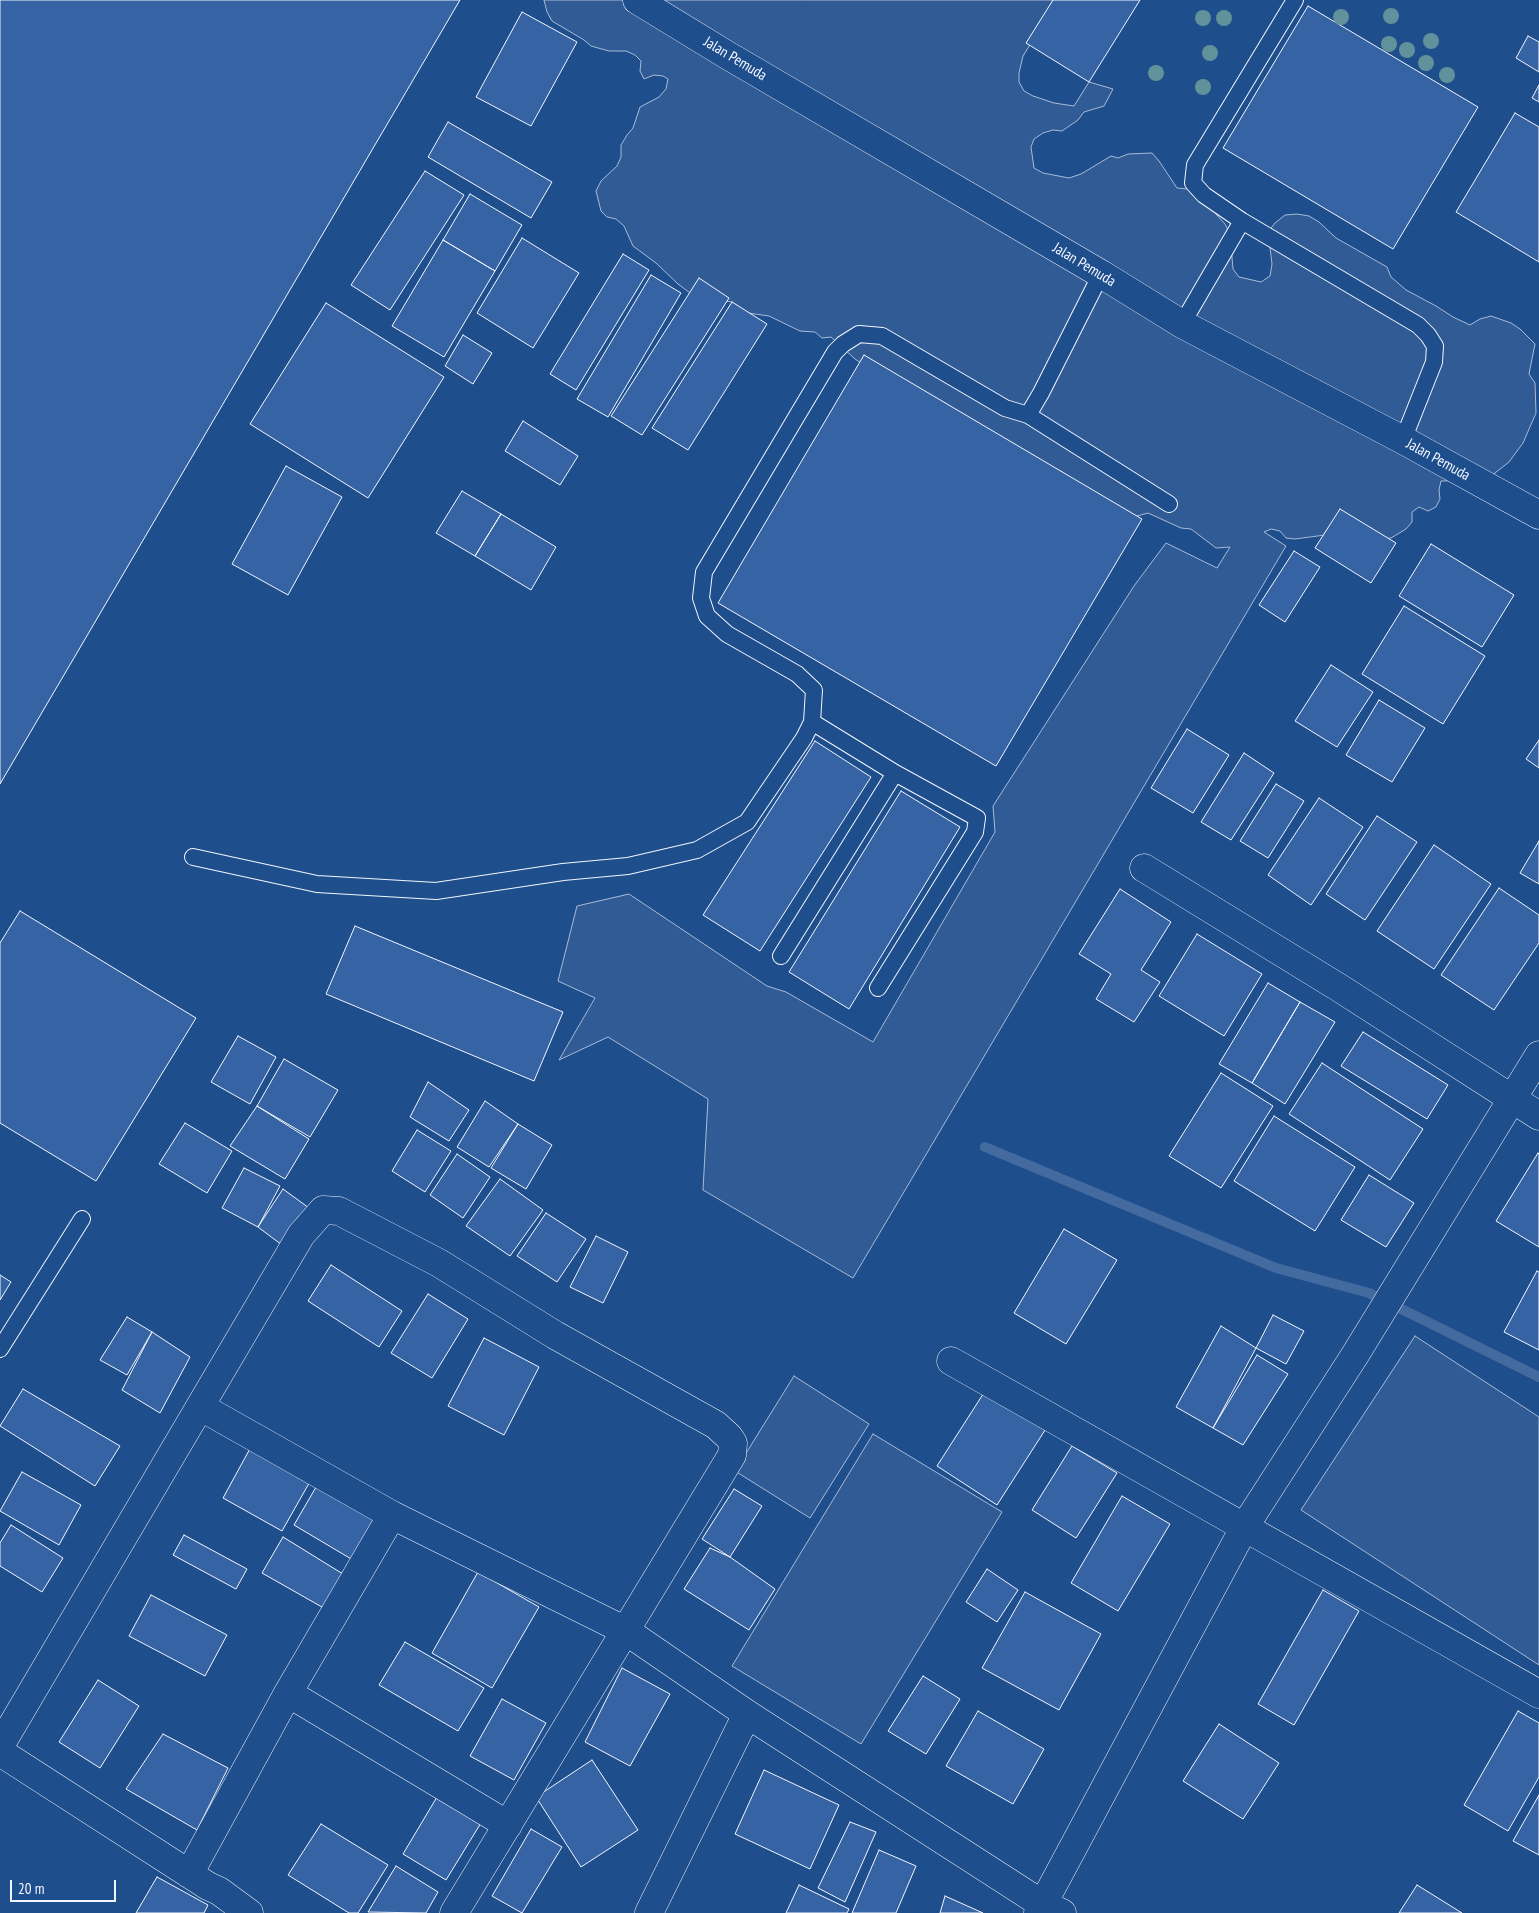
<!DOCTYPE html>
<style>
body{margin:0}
#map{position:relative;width:1539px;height:1913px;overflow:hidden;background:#1f4e8c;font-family:"PT Sans Narrow",sans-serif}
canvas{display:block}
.scale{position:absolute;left:10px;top:1880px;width:106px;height:22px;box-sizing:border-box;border:2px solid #f2f6ff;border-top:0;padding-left:6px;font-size:15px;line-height:18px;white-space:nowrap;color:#f2f6ff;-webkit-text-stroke:4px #1f4e8c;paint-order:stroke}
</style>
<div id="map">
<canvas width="1539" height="1913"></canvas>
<div class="scale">20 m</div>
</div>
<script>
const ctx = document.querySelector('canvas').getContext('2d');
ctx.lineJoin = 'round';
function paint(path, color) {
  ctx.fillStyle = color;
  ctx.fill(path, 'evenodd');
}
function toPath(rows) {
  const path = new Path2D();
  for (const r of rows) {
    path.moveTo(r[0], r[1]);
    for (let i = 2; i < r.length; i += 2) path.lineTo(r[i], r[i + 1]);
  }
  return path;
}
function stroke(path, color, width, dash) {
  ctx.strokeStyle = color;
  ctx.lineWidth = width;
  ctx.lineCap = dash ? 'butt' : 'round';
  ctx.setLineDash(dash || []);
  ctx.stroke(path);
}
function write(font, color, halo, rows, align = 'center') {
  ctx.font = font + ' "PT Sans Narrow",sans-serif';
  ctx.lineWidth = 4;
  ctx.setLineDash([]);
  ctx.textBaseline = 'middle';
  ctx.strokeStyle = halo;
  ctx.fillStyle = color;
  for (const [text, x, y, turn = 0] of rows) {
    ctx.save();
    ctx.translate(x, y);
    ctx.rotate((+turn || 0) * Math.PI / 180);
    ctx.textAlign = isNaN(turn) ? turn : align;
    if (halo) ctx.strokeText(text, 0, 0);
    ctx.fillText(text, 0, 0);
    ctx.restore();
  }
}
const built = toPath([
 [544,0,1058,0,1023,56,1019,73,1019,82,1024,91,1033,96,1054,103,1074,106,1089,82,1113,89,1104,106,1084,112,1078,120,1062,131,1053,130,1043,133,1034,139,1031,147,1034,168,1043,173,1069,178,1081,174,1111,156,1118,158,1128,154,1152,153,1159,161,1177,188,1188,189,1206,203,1225,224,1230,234,1233,269,1239,277,1261,282,1270,276,1272,264,1268,232,1275,223,1285,215,1297,214,1309,216,1319,222,1336,238,1387,267,1391,277,1406,290,1436,306,1453,317,1470,325,1480,319,1491,316,1511,323,1520,329,1535,344,1529,374,1535,383,1536,413,1523,443,1509,462,1486,480,1441,481,1439,490,1440,499,1436,507,1428,511,1419,507,1412,512,1412,522,1406,529,1391,538,1381,539,1325,535,1295,539,1286,538,1280,531,1271,529,1264,532,1286,546,853,1278,703,1190,708,1099,608,1037,559,1060,595,998,558,981,577,906,629,894,767,986,786,992,873,1042,995,832,993,806,1134,586,1166,543,1217,568,1230,547,1216,548,1191,529,1181,528,1148,513,1130,518,864,365,855,359,831,337,822,338,815,332,800,331,769,316,748,313,732,302,694,296,678,284,656,263,633,246,624,226,616,219,607,217,601,211,596,191,601,181,617,166,621,157,621,145,627,135,633,128,640,107,659,97,666,89,668,79,663,76,654,75,644,79,640,71,641,61,635,55,626,51,609,51,591,46,584,40,552,21,547,12,544,0],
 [1415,1336,1539,1417,1539,1665,1301,1510,1415,1336],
 [794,1376,869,1424,810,1518,735,1471,794,1376],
 [873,1434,1002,1512,861,1744,732,1666,873,1434]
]);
const stream = toPath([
 [985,1147,1276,1268,1369,1293,1539,1377]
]);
const building = toPath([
 [0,0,460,0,0,784,0,0],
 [1053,0,1140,0,1089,82,1026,43,1053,0],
 [1308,6,1478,107,1393,249,1223,148,1308,6],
 [522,12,577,42,531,126,476,97,522,12],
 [1528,36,1539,42,1539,72,1516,58,1528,36],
 [1539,85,1539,102,1532,98,1539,85],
 [1515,113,1539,127,1539,262,1456,212,1515,113],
 [448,122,552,182,531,218,428,157,448,122],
 [425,171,464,195,390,310,351,285,425,171],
 [470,194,522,225,495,271,443,240,470,194],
 [522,238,579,273,533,348,477,313,522,238],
 [443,240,495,271,444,357,392,326,443,240],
 [623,254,649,270,576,390,550,374,623,254],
 [651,275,681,293,608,417,577,399,651,275],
 [699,278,729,298,642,435,611,416,699,278],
 [732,302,767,324,688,450,652,428,732,302],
 [326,303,444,377,368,498,250,424,326,303],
 [463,335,492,353,473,384,445,366,463,335],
 [864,355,1142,519,996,766,718,603,864,355],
 [523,421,578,456,560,485,505,451,523,421],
 [286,466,342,497,288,595,232,564,286,466],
 [462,491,501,514,475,556,436,533,462,491],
 [1340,509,1396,543,1371,583,1315,548,1340,509],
 [501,514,556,547,531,590,475,556,501,514],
 [1431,544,1514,595,1482,647,1399,596,1431,544],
 [1294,551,1320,567,1285,622,1259,605,1294,551],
 [1404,606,1485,656,1443,724,1362,674,1404,606],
 [1331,665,1373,692,1337,747,1295,721,1331,665],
 [1379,700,1425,728,1392,782,1346,755,1379,700],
 [1187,729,1229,755,1193,813,1151,788,1187,729],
 [1539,740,1539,768,1526,759,1539,740],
 [815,741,871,777,760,951,703,915,815,741],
 [1244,753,1274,773,1231,840,1201,822,1244,753],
 [1276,784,1304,801,1268,858,1240,841,1276,784],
 [901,791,960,827,849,1009,789,972,901,791],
 [1319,798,1363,827,1311,905,1268,875,1319,798],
 [1377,816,1417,842,1365,920,1326,894,1377,816],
 [1539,841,1539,884,1520,873,1539,841],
 [1434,845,1491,884,1434,969,1377,931,1434,845],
 [1499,888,1539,915,1539,943,1494,1010,1441,975,1499,888],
 [1120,889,1171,922,1141,970,1160,982,1134,1022,1096,999,1111,974,1079,954,1120,889],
 [20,911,196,1018,96,1181,0,1123,0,943,20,911],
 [355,926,563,1012,534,1081,326,994,355,926],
 [1197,934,1262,974,1224,1036,1159,996,1197,934],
 [1268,983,1300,1002,1252,1083,1219,1064,1268,983],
 [1300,1002,1335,1022,1285,1104,1252,1083,1300,1002],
 [1363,1032,1448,1085,1427,1119,1341,1066,1363,1032],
 [238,1036,276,1057,250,1104,211,1082,238,1036],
 [284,1059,338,1090,310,1137,257,1106,284,1059],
 [1322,1063,1423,1129,1390,1180,1289,1114,1322,1063],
 [1221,1073,1273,1106,1221,1188,1169,1156,1221,1073],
 [428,1082,469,1110,449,1141,410,1117,428,1082],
 [485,1101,518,1124,489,1167,457,1147,485,1101],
 [257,1106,309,1139,285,1179,230,1146,257,1106],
 [1274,1116,1355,1167,1315,1231,1234,1181,1274,1116],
 [185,1123,232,1151,207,1193,159,1164,185,1123],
 [518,1124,552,1145,526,1189,491,1168,518,1124],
 [417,1130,451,1151,425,1192,392,1171,417,1130],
 [1538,1153,1539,1154,1539,1247,1496,1221,1538,1153],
 [457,1154,490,1177,463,1218,430,1195,457,1154],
 [244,1168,280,1186,258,1227,222,1208,244,1168],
 [1369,1175,1414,1203,1386,1247,1341,1220,1369,1175],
 [500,1179,543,1210,510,1256,466,1226,500,1179],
 [283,1189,309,1208,282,1245,258,1227,283,1189],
 [546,1213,586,1239,557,1282,517,1256,546,1213],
 [1064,1229,1117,1260,1066,1344,1014,1313,1064,1229],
 [596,1236,628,1252,603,1303,570,1287,596,1236],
 [331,1265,402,1311,379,1347,308,1301,331,1265],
 [1537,1271,1539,1272,1539,1350,1504,1332,1537,1271],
 [0,1275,11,1282,0,1300,0,1275],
 [428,1294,468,1319,432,1378,391,1353,428,1294],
 [1273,1315,1304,1331,1286,1364,1256,1348,1273,1315],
 [127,1317,152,1332,127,1375,100,1360,127,1317],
 [1221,1326,1256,1348,1213,1428,1176,1407,1221,1326],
 [152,1332,190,1357,160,1413,122,1390,152,1332],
 [484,1338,539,1367,504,1435,448,1406,484,1338],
 [1257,1355,1288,1374,1243,1445,1213,1428,1257,1355],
 [987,1388,1047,1427,997,1505,937,1466,987,1388],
 [23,1389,120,1446,95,1486,0,1426,23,1389],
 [252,1445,312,1478,282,1531,223,1498,252,1445],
 [1072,1446,1117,1473,1076,1538,1032,1510,1072,1446],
 [22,1472,81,1505,59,1545,0,1511,22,1472],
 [319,1482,383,1519,358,1563,294,1525,319,1482],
 [734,1489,762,1506,730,1557,702,1539,734,1489],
 [1122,1496,1170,1524,1118,1611,1071,1583,1122,1496],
 [11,1525,63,1558,42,1592,0,1566,0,1543,11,1525],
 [184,1535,247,1569,236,1589,173,1555,184,1535],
 [283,1537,343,1574,329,1611,262,1573,283,1537],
 [710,1548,730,1557,775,1589,749,1630,684,1589,710,1548],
 [987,1569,1018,1590,997,1622,966,1602,987,1569],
 [478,1572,539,1607,492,1688,432,1653,478,1572],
 [1323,1590,1359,1611,1294,1725,1258,1704,1323,1590],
 [1025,1592,1101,1634,1059,1710,982,1668,1025,1592],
 [151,1595,227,1635,205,1676,129,1636,151,1595],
 [405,1642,484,1688,458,1731,379,1685,405,1642],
 [622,1668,670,1694,630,1766,585,1742,622,1668],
 [923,1676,960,1699,926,1754,888,1731,923,1676],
 [98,1680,139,1706,100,1768,59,1742,98,1680],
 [502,1699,546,1723,514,1780,470,1756,502,1699],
 [978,1711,1044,1749,1013,1804,946,1766,978,1711],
 [1518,1711,1539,1723,1539,1777,1508,1831,1464,1805,1518,1711],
 [1219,1724,1279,1763,1243,1819,1183,1781,1219,1724],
 [163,1734,228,1768,197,1830,126,1789,163,1734],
 [592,1760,638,1830,581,1867,536,1797,592,1760],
 [764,1770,839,1805,810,1869,735,1834,764,1770],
 [440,1792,484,1818,446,1880,403,1854,440,1792],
 [1539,1795,1539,1855,1513,1841,1539,1795],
 [850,1822,876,1832,845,1902,818,1888,850,1822],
 [321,1824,388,1865,358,1913,349,1913,288,1875,321,1824],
 [531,1829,562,1847,522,1913,492,1896,531,1829],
 [879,1850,916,1866,896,1913,852,1913,879,1850],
 [396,1866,438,1892,426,1913,368,1912,396,1866],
 [157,1877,208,1905,204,1913,136,1913,157,1877],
 [799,1885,849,1909,847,1913,786,1913,799,1885],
 [1417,1885,1462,1913,1399,1913,1417,1885],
 [945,1896,983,1913,940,1913,945,1896]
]);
const service = toPath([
 [1295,0,1195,165,1193,183,1204,195,1242,221,1418,325,1428,335,1435,346,1434,362,1403,440],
 [1182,324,1242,221],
 [1028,415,1169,504],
 [812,722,895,773,977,818,975,832,878,988],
 [193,857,317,884,436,891,563,872,628,866,697,850,747,822,804,738,812,722,814,690,797,674,727,634,707,616,701,598,704,572,835,352,843,344,859,334,882,336,1005,408,1028,415,1041,393,1101,274],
 [781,956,895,773],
 [0,1349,82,1219]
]);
const minor = toPath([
 [1144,868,1338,987,1539,1116],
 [951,1361,1539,1694],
 [201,1407,392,1515,626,1631,747,1714,1042,1904,1062,1913],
 [288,1693,508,1825],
 [0,1746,301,1235,323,1210,339,1211,439,1263,555,1335,716,1425,729,1437,733,1443,732,1455,454,1913],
 [0,1752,208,1886,219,1891,249,1913],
 [189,1874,288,1693,392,1515],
 [649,1913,747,1714],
 [1038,1913,1245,1526,1355,1355,1539,1055]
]);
const primary = toPath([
 [637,0,727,55,1101,274,1182,324,1403,440,1539,515]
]);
const trees = [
 [1391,16],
 [1341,17],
 [1203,18],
 [1224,18],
 [1431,41],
 [1389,44],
 [1407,50],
 [1210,53],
 [1426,63],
 [1156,73],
 [1447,75],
 [1203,87]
];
const streetNames = [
 ["Jalan Pemuda",735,59,31],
 ["Jalan Pemuda",1084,265,31],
 ["Jalan Pemuda",1438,460,29]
];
paint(built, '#305b95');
stroke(built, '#a8bbd7', 1);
stroke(stream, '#446ba0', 10);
paint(building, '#3563a3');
stroke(building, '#f2f6ff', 1);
stroke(service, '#f2f6ff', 18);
stroke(minor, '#f2f6ff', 29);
stroke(primary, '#f2f6ff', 29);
stroke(service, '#1f4e8c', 16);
stroke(minor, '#1f4e8c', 28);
stroke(primary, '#1f4e8c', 28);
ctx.fillStyle = '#61919a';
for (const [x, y] of trees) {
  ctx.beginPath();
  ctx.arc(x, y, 8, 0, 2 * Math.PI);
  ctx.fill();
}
write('15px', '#f2f6ff', '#1f4e8c', streetNames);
</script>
